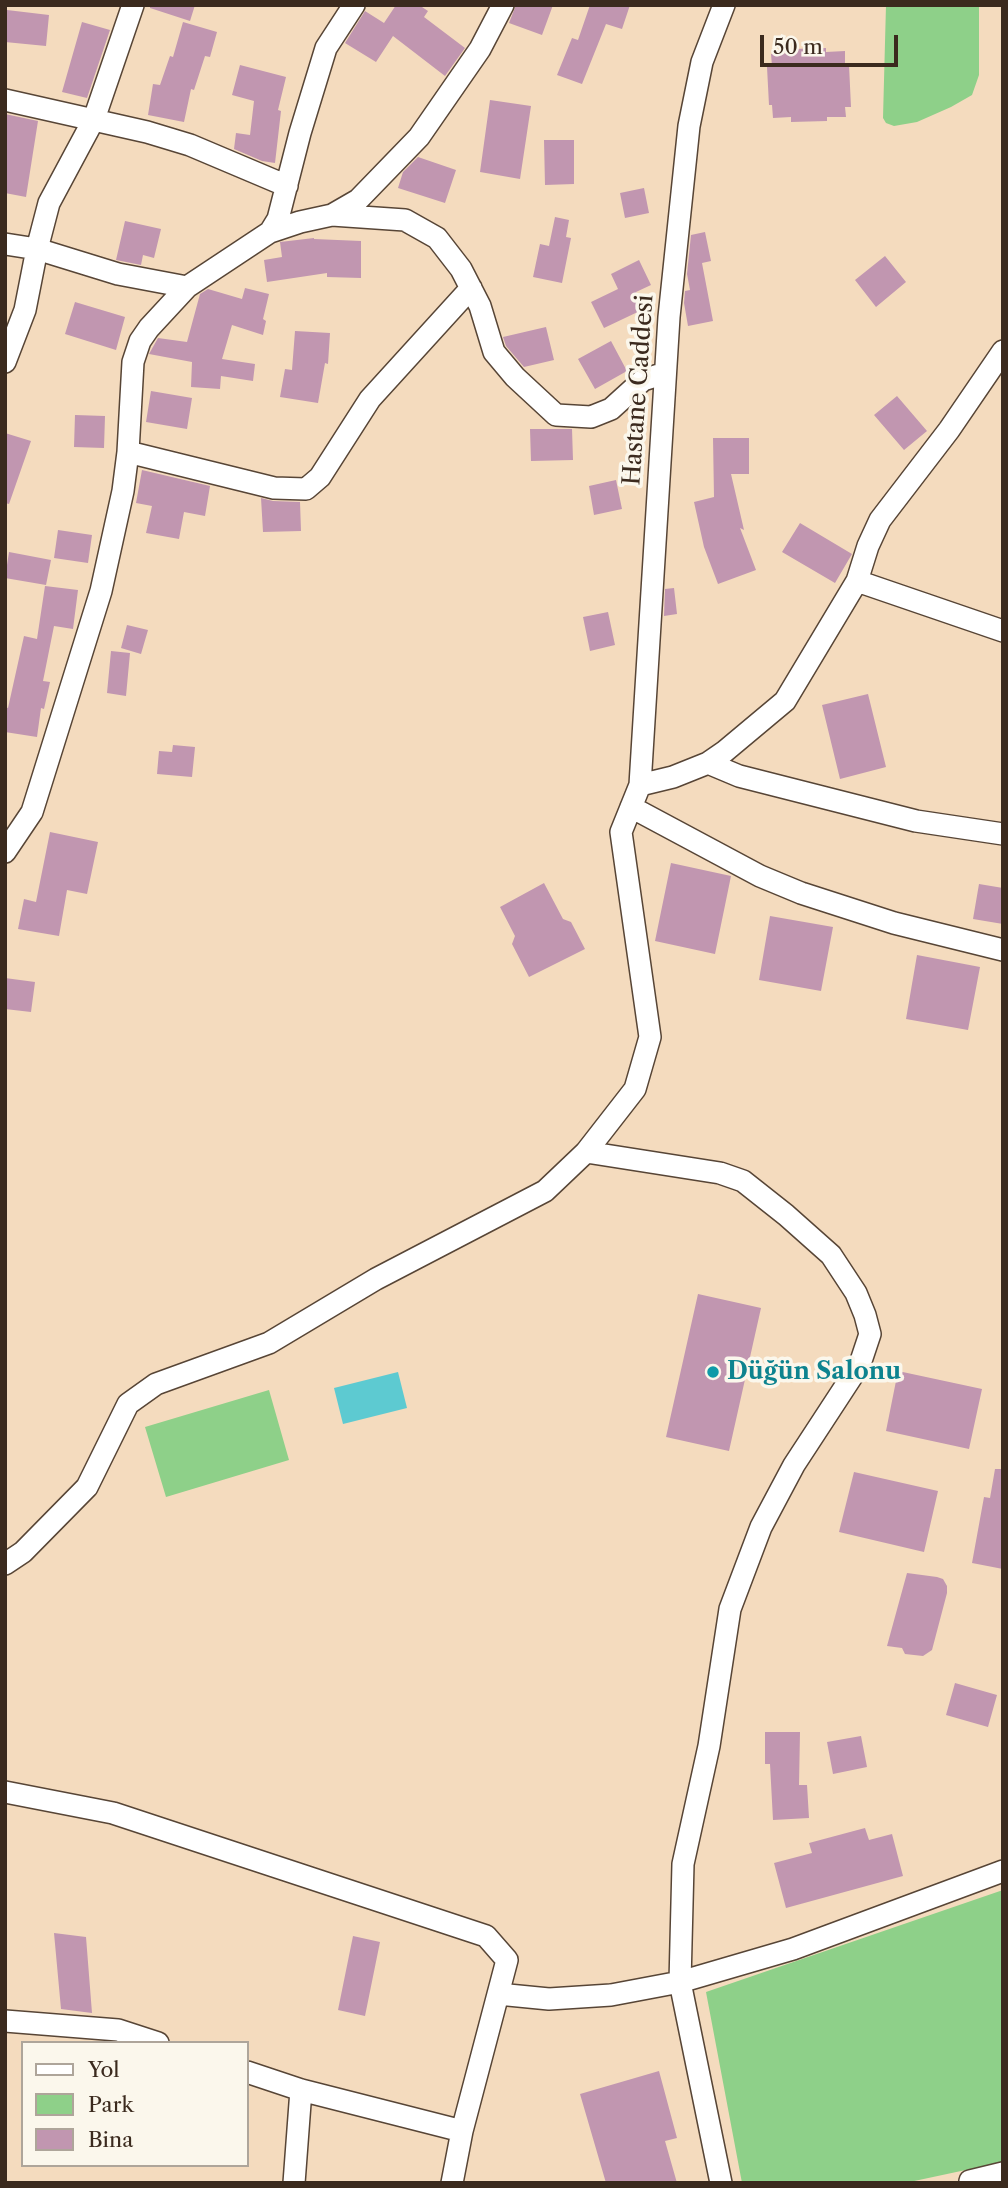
<!DOCTYPE html>
<meta charset="utf-8">
<style>
body{margin:0}
#map{position:relative;width:1008px;height:2188px;overflow:hidden;background:#f4dbbe;font-family:"Libre Caslon Text",serif}
canvas{display:block}
.frame{position:absolute;inset:0;border:7px solid #3b2a1e;pointer-events:none}
.legend{position:absolute;left:21px;top:2041px;width:228px;height:126px;box-sizing:border-box;background:#fbf7ec;border:2px solid #aea59a;margin:0;padding:9px 12px;list-style:none;font-size:21px;color:#3b2a1e}
.legend li{display:flex;align-items:center;gap:14px;height:35px}
.legend b{width:35px;border:2px solid #aea59a}
.scale{position:absolute;left:760px;top:35px;width:138px;height:32px;box-sizing:border-box;border:4px solid #3b2a1e;border-top:0;padding-left:9px;font-size:21px;line-height:24px;white-space:nowrap;color:#3b2a1e;-webkit-text-stroke:5px #fbf7ec;paint-order:stroke}
</style>
<div id="map">
<canvas width="1008" height="2188"></canvas>
<div class="frame"></div>
<ul class="legend">
<li><b style="height:9px;background:#fff"></b>Yol</li>
<li><b style="height:19px;background:#8ed089"></b>Park</li>
<li><b style="height:19px;background:#c196b0"></b>Bina</li>
</ul>
<div class="scale">50 m</div>
</div>
<script>
const ctx = document.querySelector('canvas').getContext('2d');
ctx.lineJoin = 'round';
function paint(path, color) {
  ctx.fillStyle = color;
  ctx.fill(path, 'evenodd');
}
function toPath(rows) {
  const path = new Path2D();
  for (const r of rows) {
    path.moveTo(r[0], r[1]);
    for (let i = 2; i < r.length; i += 2) path.lineTo(r[i], r[i + 1]);
  }
  return path;
}
function stroke(path, color, width, dash) {
  ctx.strokeStyle = color;
  ctx.lineWidth = width;
  ctx.lineCap = dash ? 'butt' : 'round';
  ctx.setLineDash(dash || []);
  ctx.stroke(path);
}
function write(font, color, halo, rows, align = 'center') {
  ctx.font = font + ' "Libre Caslon Text",serif';
  ctx.lineWidth = 7;
  ctx.setLineDash([]);
  ctx.textBaseline = 'middle';
  ctx.strokeStyle = halo;
  ctx.fillStyle = color;
  for (const [text, x, y, turn = 0] of rows) {
    ctx.save();
    ctx.translate(x, y);
    ctx.rotate((+turn || 0) * Math.PI / 180);
    ctx.textAlign = isNaN(turn) ? turn : align;
    if (halo) ctx.strokeText(text, 0, 0);
    ctx.fillText(text, 0, 0);
    ctx.restore();
  }
}
const green = toPath([
 [886,5,979,5,979,75,972,95,951,107,917,122,894,126,886,123,883,118],
 [269,1390,289,1460,166,1497,145,1427],
 [1003,1890,1003,2162,905,2183,742,2183,706,1992]
]);
const water = toPath([
 [398,1372,407,1408,343,1424,334,1388]
]);
const building = toPath([
 [150,5,195,5,190,21,150,8],
 [396,5,419,5,428,11,424,17,465,48,445,76,393,36,376,62,345,43,365,11,384,23],
 [516,5,553,5,542,35,509,23],
 [590,5,630,5,622,29,606,24,582,84,557,75,572,38,578,40],
 [7,10,49,15,46,46,5,42],
 [82,22,110,30,87,98,62,92],
 [183,22,217,32,210,57,205,56,194,90,191,89,184,122,148,115,153,84,160,85,170,56,173,57],
 [826,48,826,52,845,51,845,65,849,65,851,107,845,107,846,117,827,117,827,121,791,122,791,117,773,118,772,105,769,105,767,67,772,66,771,54,793,53,793,49],
 [240,65,286,77,278,110,281,111,275,163,262,161,234,149,236,133,250,135,254,101,232,95],
 [490,100,531,106,520,179,480,172],
 [5,114,38,121,26,197,5,193],
 [544,140,574,140,574,184,545,185],
 [418,157,456,170,445,203,398,188,403,172],
 [644,188,649,213,625,218,620,193],
 [555,217,569,220,566,237,571,238,562,283,533,277,540,244,549,246],
 [125,221,161,229,154,258,143,255,141,265,116,260],
 [705,232,711,261,702,263,713,321,688,326,684,303,685,291,690,290,687,274,691,235],
 [314,238,314,239,361,241,361,278,327,277,327,273,267,282,264,260,282,257,280,242],
 [885,256,906,282,876,307,855,280],
 [639,260,651,285,636,292,644,309,604,328,591,302,618,289,611,274],
 [245,288,269,294,263,319,266,321,263,335,232,325,222,359,255,364,253,381,221,376,220,389,191,387,192,362,149,354,158,338,187,342,200,294,208,289,242,299],
 [75,302,125,317,116,350,65,334],
 [546,327,554,360,524,367,506,346,503,337],
 [295,331,330,333,328,364,325,363,318,403,280,397,285,369,292,370],
 [611,341,627,371,595,389,578,359],
 [151,391,192,398,187,429,146,422],
 [897,396,927,431,904,450,874,415],
 [75,415,105,416,104,448,74,447],
 [530,429,572,429,573,460,531,461],
 [5,433,31,441,9,504,5,503],
 [713,438,749,438,749,474,731,474,744,530,740,528,756,570,718,584,704,547,694,502,714,497],
 [142,470,210,486,205,516,184,512,179,539,146,533,152,506,136,503],
 [616,480,622,509,594,515,589,486],
 [261,498,273,501,300,502,301,531,263,532],
 [800,523,852,554,835,583,782,552],
 [58,530,92,535,88,563,54,558],
 [9,552,51,560,46,585,5,578],
 [45,586,78,590,73,629,54,626,43,681,50,682,44,709,41,708,37,737,5,732,5,707,8,708,24,636,37,639],
 [674,588,677,614,664,616,665,589],
 [608,612,615,645,590,651,583,617],
 [127,625,148,630,141,654,121,648],
 [111,651,130,653,126,696,107,693],
 [868,694,886,767,840,779,822,705],
 [173,745,195,747,192,777,157,774,159,751,172,752],
 [50,832,98,842,87,894,67,890,59,936,18,929,24,899,36,902],
 [671,863,731,876,715,954,655,941],
 [544,883,563,919,571,922,585,949,529,977,512,944,515,936,500,907],
 [979,884,1003,888,1003,924,973,919],
 [770,916,833,927,821,991,759,980],
 [917,955,980,967,968,1030,906,1019],
 [5,978,35,982,31,1012,5,1009],
 [698,1294,761,1308,729,1451,666,1437],
 [898,1371,982,1389,969,1449,886,1431],
 [995,1469,1003,1469,1003,1569,972,1563,984,1497,990,1498],
 [854,1472,938,1491,924,1552,839,1532],
 [907,1573,937,1577,943,1579,947,1586,947,1593,932,1650,923,1656,905,1654,902,1648,887,1646],
 [955,1683,997,1695,988,1727,946,1715],
 [765,1732,800,1732,799,1785,807,1785,809,1818,773,1820,770,1764,765,1764],
 [861,1736,867,1767,833,1774,827,1742],
 [865,1828,869,1840,892,1834,903,1876,786,1908,774,1863,812,1853,809,1843],
 [54,1933,86,1937,92,2013,61,2009],
 [353,1936,380,1942,365,2016,338,2010],
 [659,2071,677,2138,665,2141,677,2183,606,2183,580,2094]
]);
const minor = toPath([
 [5,100,147,132,190,145,287,186],
 [332,215,405,220,437,238,461,269,480,306,494,352,515,377,556,415,591,417,611,409,643,380,665,373],
 [270,232,278,219,300,133,326,48,354,5],
 [5,244,37,249,118,274,187,287],
 [5,362,25,310,37,249,49,203,94,119,133,5],
 [128,452,274,488,306,489,320,477,370,399,471,288],
 [857,581,1003,631],
 [708,763,739,776,916,821,1003,834],
 [640,785,673,777,708,763,724,752,785,701,857,581,868,546,880,520,949,430,1003,351],
 [631,807,760,876,801,893,894,923,1003,950],
 [5,852,32,812,101,591,123,491,128,452,133,362,140,341,149,328,187,287,270,232,300,222,332,215,358,200,419,137,480,49,503,5],
 [586,1152,720,1173,743,1181,786,1215,831,1255,856,1293,865,1315,870,1334,860,1364,794,1465,761,1527,730,1609,709,1746,683,1864,680,1982,721,2183],
 [5,1564,23,1552,87,1487,128,1404,156,1384,269,1343,376,1279,545,1191,586,1152,635,1089,650,1037,621,832,640,785,669,317,689,126,702,62,724,5],
 [5,1792,113,1813,486,1936,507,1960,462,2131,452,2183],
 [498,1994,549,1999,611,1995,680,1982,793,1949,1003,1871],
 [5,2021,118,2030,158,2043],
 [247,2072,301,2090,462,2131],
 [294,2183,301,2090],
 [980,2183,970,2181,1003,2173]
]);
const markers = [
 [713,1372,7,"#0f9aa8"]
];
const streetNames = [
 ["Hastane Caddesi",639,390,-86]
];
const cultureNames = [
 ["Düğün Salonu",727,1372]
];
paint(green, '#8ed089');
paint(water, '#5dcad1');
paint(building, '#c196b0');
stroke(minor, '#574536', 24);
stroke(minor, '#fff', 21);
for (const [x, y, r, color] of markers) {
  const dot = new Path2D();
  dot.arc(x, y, r, 0, 2 * Math.PI);
  ctx.fillStyle = color;
  ctx.fill(dot);
  stroke(dot, '#fbf7ec', 2.5);
}
write('24px', '#3b2a1e', '#fbf7ec', streetNames);
write('bold 24px', '#0d838f', '#fbf7ec', cultureNames, 'left');
</script>
